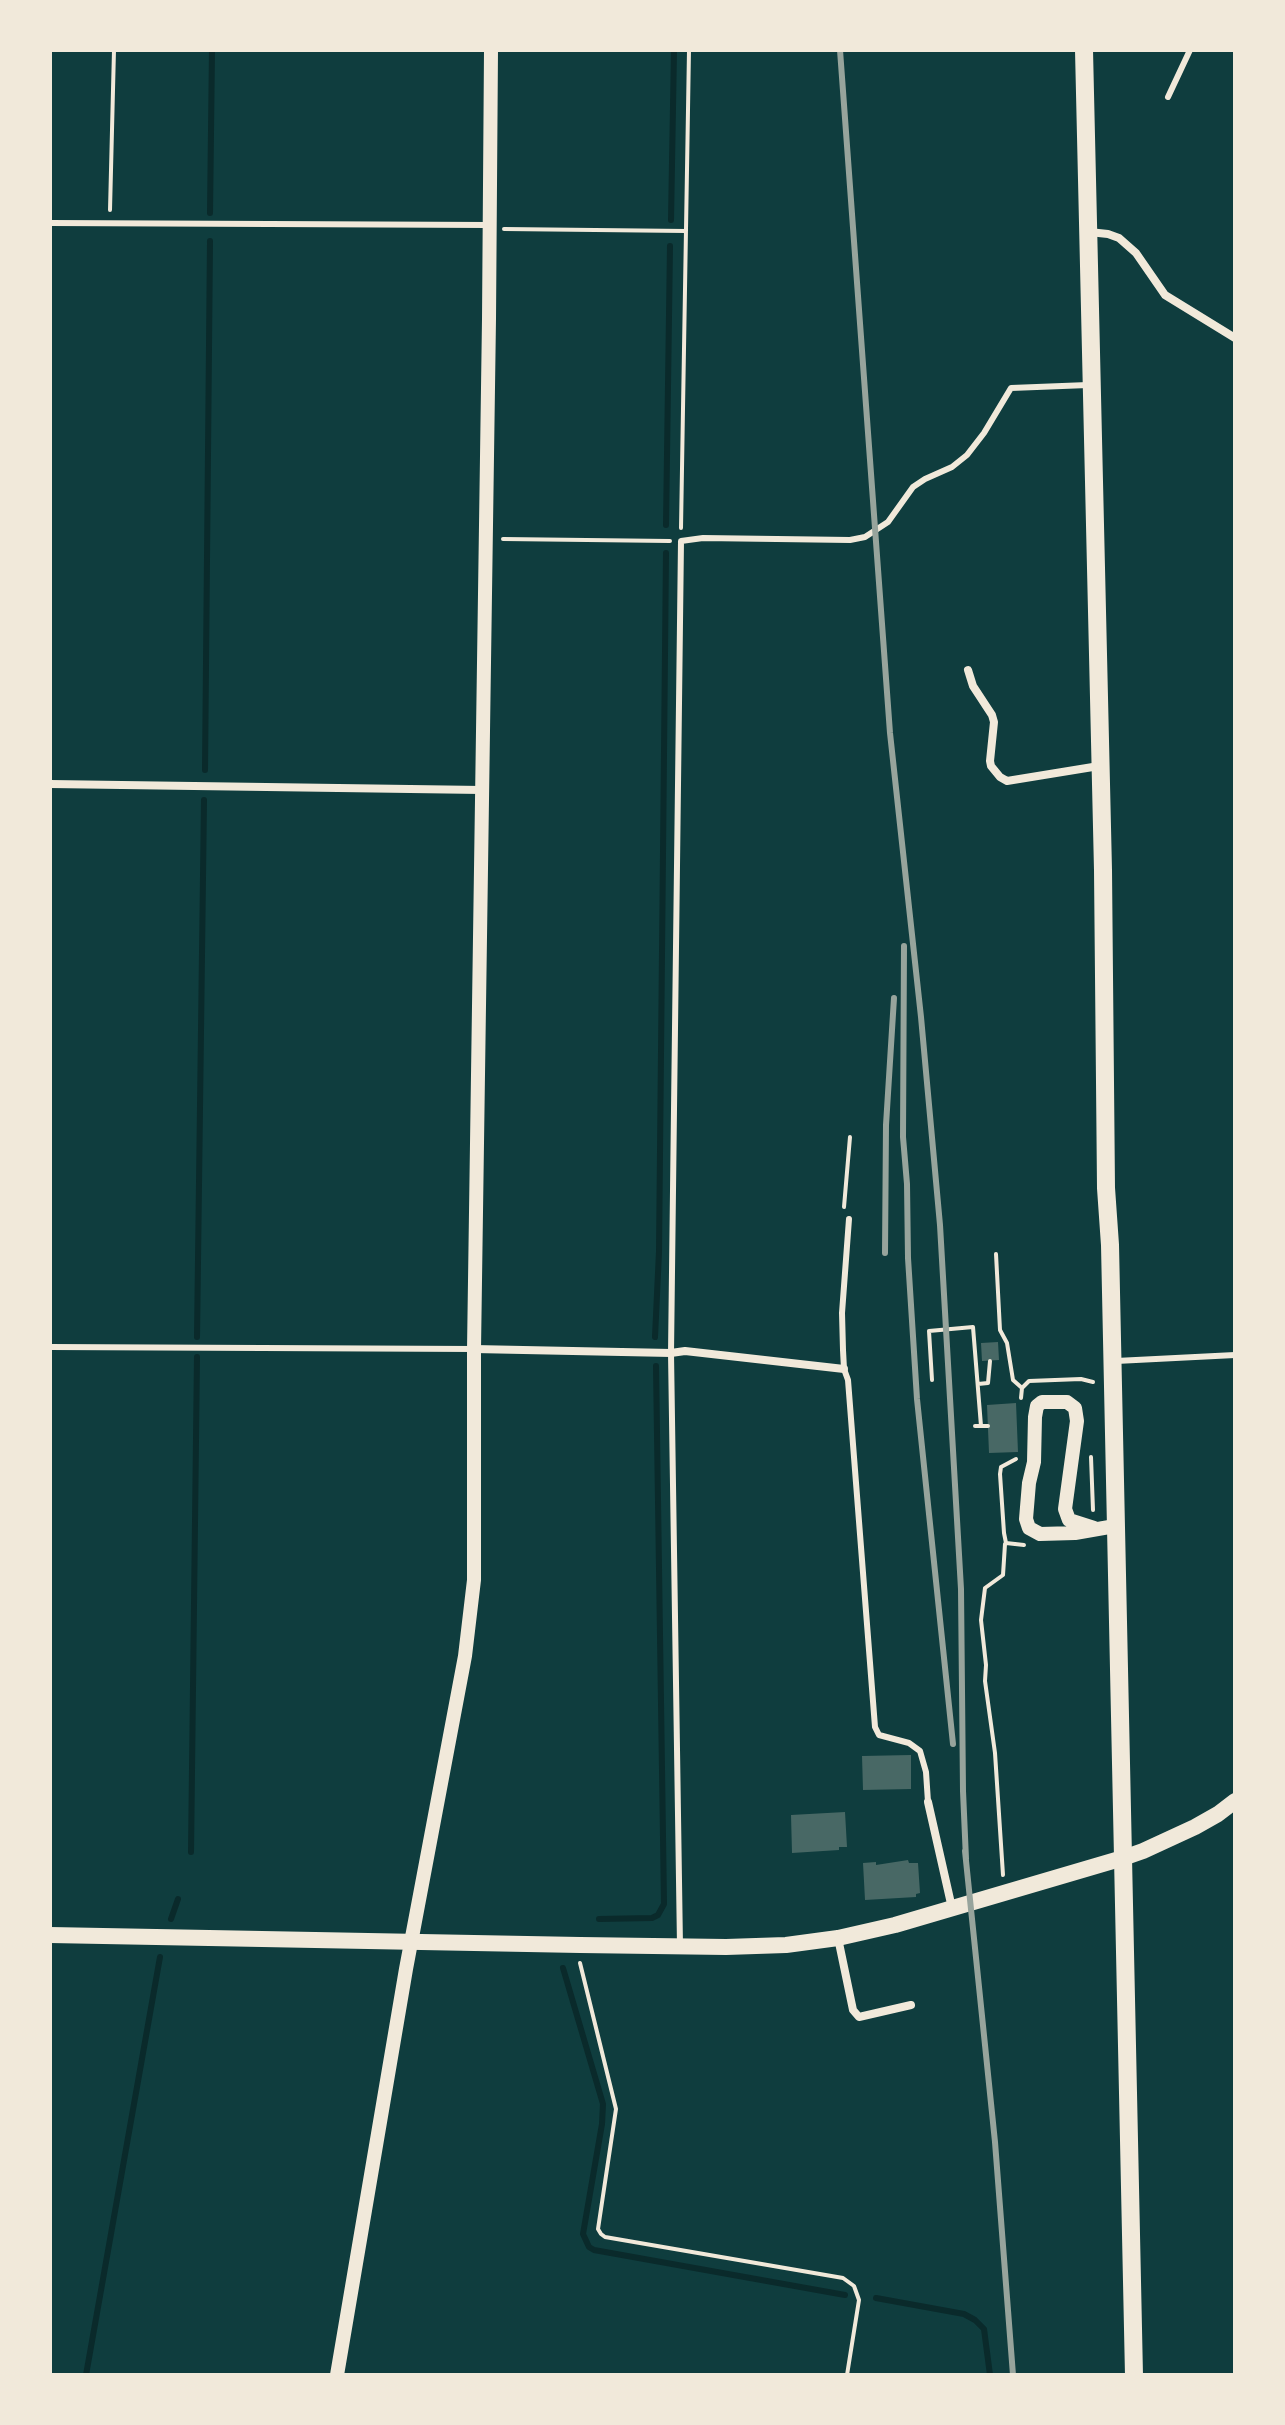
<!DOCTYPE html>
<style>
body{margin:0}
#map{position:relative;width:1285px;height:2425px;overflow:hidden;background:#0f3d3e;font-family:"Space Grotesk",sans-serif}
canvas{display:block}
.frame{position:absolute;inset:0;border:52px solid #f1e9da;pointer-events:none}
</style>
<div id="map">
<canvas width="1285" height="2425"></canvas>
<div class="frame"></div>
</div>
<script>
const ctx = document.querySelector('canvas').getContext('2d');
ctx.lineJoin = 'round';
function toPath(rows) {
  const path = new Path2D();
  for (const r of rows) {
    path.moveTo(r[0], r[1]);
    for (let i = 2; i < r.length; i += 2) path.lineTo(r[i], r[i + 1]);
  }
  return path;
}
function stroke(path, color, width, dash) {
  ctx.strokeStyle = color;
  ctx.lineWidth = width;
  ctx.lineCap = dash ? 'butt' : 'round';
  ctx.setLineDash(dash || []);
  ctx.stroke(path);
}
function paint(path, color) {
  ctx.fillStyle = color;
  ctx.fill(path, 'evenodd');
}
const stream = toPath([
 [210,213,212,50],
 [671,220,674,50],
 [666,525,670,246],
 [205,770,210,241],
 [197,1337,204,800],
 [655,1337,659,1252,666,553],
 [191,1852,197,1357],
 [171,1919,178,1899],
 [599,1919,652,1918,658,1915,664,1904,656,1366],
 [563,1968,603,2104,602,2124,583,2234,589,2247,594,2250,845,2295],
 [876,2298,964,2314,975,2320,984,2329,990,2375],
 [86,2375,160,1957]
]);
const building = toPath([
 [998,1342,999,1360,982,1361,981,1343],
 [1016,1403,1018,1452,989,1453,987,1405],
 [911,1755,911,1789,863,1790,862,1756],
 [845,1812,847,1847,839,1847,839,1850,792,1853,791,1815],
 [908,1860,909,1863,918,1863,920,1893,916,1894,916,1897,865,1900,863,1863,876,1862,876,1865]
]);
const path = toPath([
 [110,210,114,50],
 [504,229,686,231],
 [681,528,689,50],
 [503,539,670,541],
 [844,1207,850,1137],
 [996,1254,1000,1330,1007,1343,1013,1380,1022,1388],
 [932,1380,929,1331,973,1327,981,1426],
 [978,1384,988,1383,990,1361],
 [1021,1398,1022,1388,1029,1381,1081,1379,1093,1382],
 [975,1426,988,1426],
 [1091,1457,1093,1510],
 [1016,1459,1001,1467,1000,1474,1004,1533,1006,1543,1024,1545],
 [1003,1875,995,1753,985,1681,986,1665,981,1620,985,1588,1003,1575,1005,1544],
 [580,1963,616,2109,598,2229,601,2234,605,2237,843,2278,854,2286,859,2300,847,2375]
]);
const service = toPath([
 [1168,97,1190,50],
 [50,223,488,225],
 [849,1219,842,1313,843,1350,844,1369,848,1380,875,1727,879,1735,909,1743,920,1751,926,1772,928,1802],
 [50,1347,474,1349],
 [1116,1361,1235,1355],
 [680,1946,671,1353,681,541,703,538,850,540,865,537,888,522,913,487,925,479,952,467,967,455,984,433,1011,388,1088,385]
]);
const minor = toPath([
 [1089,232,1108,234,1119,238,1136,253,1165,295,1235,338],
 [968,670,973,686,992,715,994,722,990,761,991,766,1000,777,1007,781,1099,766],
 [50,784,482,790],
 [474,1349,671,1353,685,1351,844,1369],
 [928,1802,952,1908],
 [838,1938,853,2010,859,2017,911,2005]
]);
const tertiary = toPath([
 [1094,1528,1069,1520,1065,1509,1077,1421,1075,1408,1067,1402,1042,1402,1037,1406,1035,1417,1034,1462,1029,1483,1026,1519,1029,1528,1040,1534,1075,1533,1115,1526],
 [337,2375,406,1969,465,1656,474,1580,474,1349,489,319,491,50]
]);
const secondary = toPath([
 [50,1935,580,1945,726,1947,786,1945,838,1938,895,1925,1123,1858,1143,1851,1195,1827,1218,1814,1235,1801]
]);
const primary = toPath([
 [1084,50,1103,870,1106,1188,1110,1245,1134,2375]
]);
const rail = toPath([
 [840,50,890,733,921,1017,940,1225,961,1589,963,1791,966,1859],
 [904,946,903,1137,907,1184,908,1258,917,1399,953,1744],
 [885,1253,886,1125,894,998],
 [965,1851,995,2142,1013,2375]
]);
stroke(stream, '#0a2a2b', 6);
paint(building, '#486865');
stroke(path, '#f1e9da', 4);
stroke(service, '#f1e9da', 6);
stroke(minor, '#f1e9da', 8);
stroke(tertiary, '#f1e9da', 14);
stroke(secondary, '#f1e9da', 16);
stroke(primary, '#f1e9da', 18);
stroke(rail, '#97a49c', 6);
</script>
